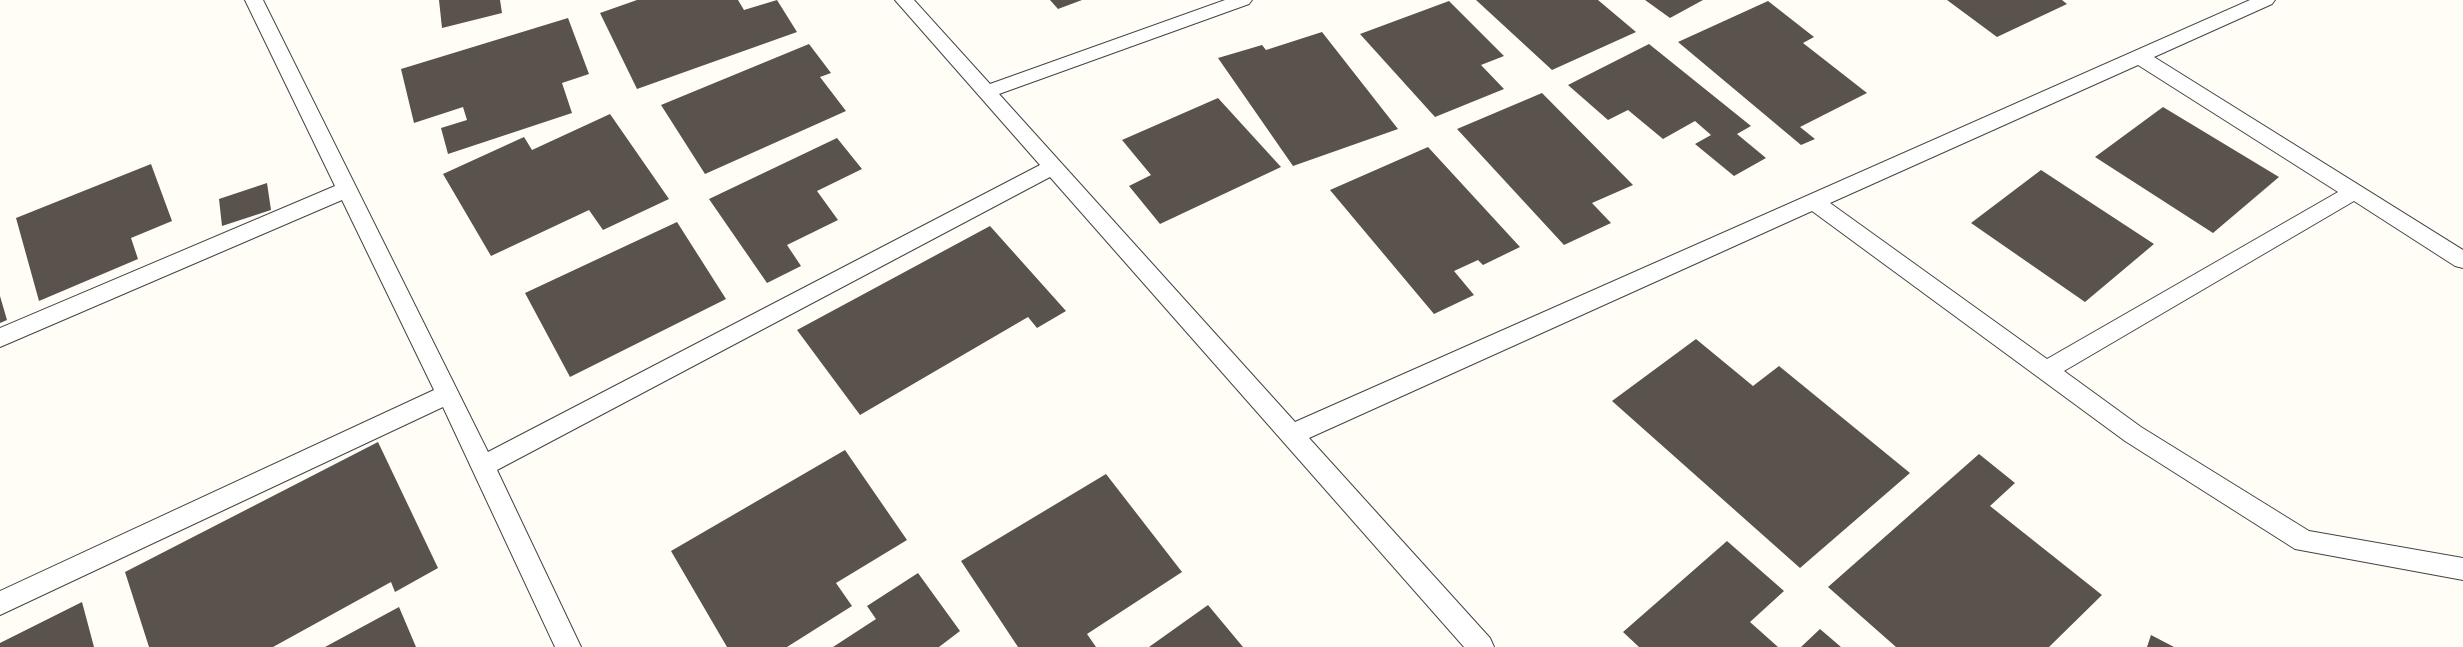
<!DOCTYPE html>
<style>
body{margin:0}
canvas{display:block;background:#fffdf5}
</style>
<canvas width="2463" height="647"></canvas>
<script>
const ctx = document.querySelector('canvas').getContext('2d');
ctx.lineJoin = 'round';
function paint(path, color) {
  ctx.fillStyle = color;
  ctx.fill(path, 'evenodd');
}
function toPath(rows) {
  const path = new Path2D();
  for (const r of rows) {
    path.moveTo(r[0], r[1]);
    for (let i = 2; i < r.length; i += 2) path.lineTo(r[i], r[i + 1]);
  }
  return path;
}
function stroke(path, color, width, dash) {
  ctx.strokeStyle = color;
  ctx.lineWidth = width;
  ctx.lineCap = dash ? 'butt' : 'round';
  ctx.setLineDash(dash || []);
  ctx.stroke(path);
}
const building = toPath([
 [439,0,500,0,502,13,442,28],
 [637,0,738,0,744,10,777,0,797,32,637,89,600,13],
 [1050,0,1082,0,1058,9],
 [1476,0,1598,0,1636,32,1552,70],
 [1645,0,1703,0,1670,18],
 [1947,0,2062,0,2067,4,1997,37],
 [1449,1,1504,56,1481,65,1504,89,1435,117,1360,34],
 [1768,1,1814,37,1803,43,1867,93,1800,127,1815,139,1801,145,1678,42],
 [568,18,589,74,562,83,572,113,448,154,441,128,467,120,463,107,414,123,401,69],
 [1322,32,1398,129,1293,166,1218,58,1262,45,1266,50],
 [809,44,831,73,820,77,846,111,705,174,661,105],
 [1649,44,1751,126,1737,134,1766,158,1734,176,1695,144,1711,135,1695,121,1663,139,1628,110,1608,120,1568,85],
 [1542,93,1633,185,1592,203,1611,223,1564,245,1457,129],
 [1218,98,1281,167,1160,224,1129,186,1151,175,1122,140],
 [2163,107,2279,177,2213,233,2095,157],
 [610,114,669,199,603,230,589,210,491,256,443,174,524,137,532,150],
 [837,138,862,169,817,191,838,220,787,245,801,266,767,283,709,199],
 [1428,147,1520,247,1483,265,1478,260,1454,271,1474,295,1434,314,1330,190],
 [151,164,172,221,131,238,138,259,39,301,16,218],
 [2041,170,2154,244,2085,302,1971,223],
 [267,183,271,210,222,226,219,199],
 [677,222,726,299,570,377,525,293],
 [990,226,1066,311,1037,328,1028,317,860,415,797,330],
 [0,296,7,320,0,323],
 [1696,339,1753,386,1779,366,1910,473,1800,568,1612,401],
 [378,442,438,568,395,592,391,582,273,647,149,647,125,572],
 [845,450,907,540,836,583,852,606,787,647,727,647,671,551],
 [1979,454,2015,483,1990,506,2102,595,2049,647,1896,647,1828,587],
 [1106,474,1182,572,1087,634,1096,647,1018,647,961,561],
 [1727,541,1784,591,1750,622,1778,647,1639,647,1623,632],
 [918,573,960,631,939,647,833,647,876,619,867,606],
 [82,602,94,647,0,647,0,643],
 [1208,605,1243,647,1149,647],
 [399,607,416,647,325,647],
 [1820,629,1841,647,1801,647],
 [2151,635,2174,647,2147,647]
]);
const minor = toPath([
 [245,0,263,0,488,452,1040,165,895,0,914,0,990,84,1225,0,1252,0,1249,4,999,94,1295,422,2250,0,2275,0,2272,4,2154,57,2463,250,2463,268,2455,266,2354,201,2064,371,2141,427,2309,531,2463,558,2463,580,2295,549,2125,441,1812,211,1309,438,1490,638,1494,647,1464,647,1050,177,497,470,581,647,555,647,443,407,0,615,0,591,434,390,342,200,0,347,0,328,335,186,245,0],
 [2138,65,2338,192,2047,359,1830,203,2138,65]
]);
paint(building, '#5a524d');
stroke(minor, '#444', 2);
paint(minor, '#fff');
</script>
